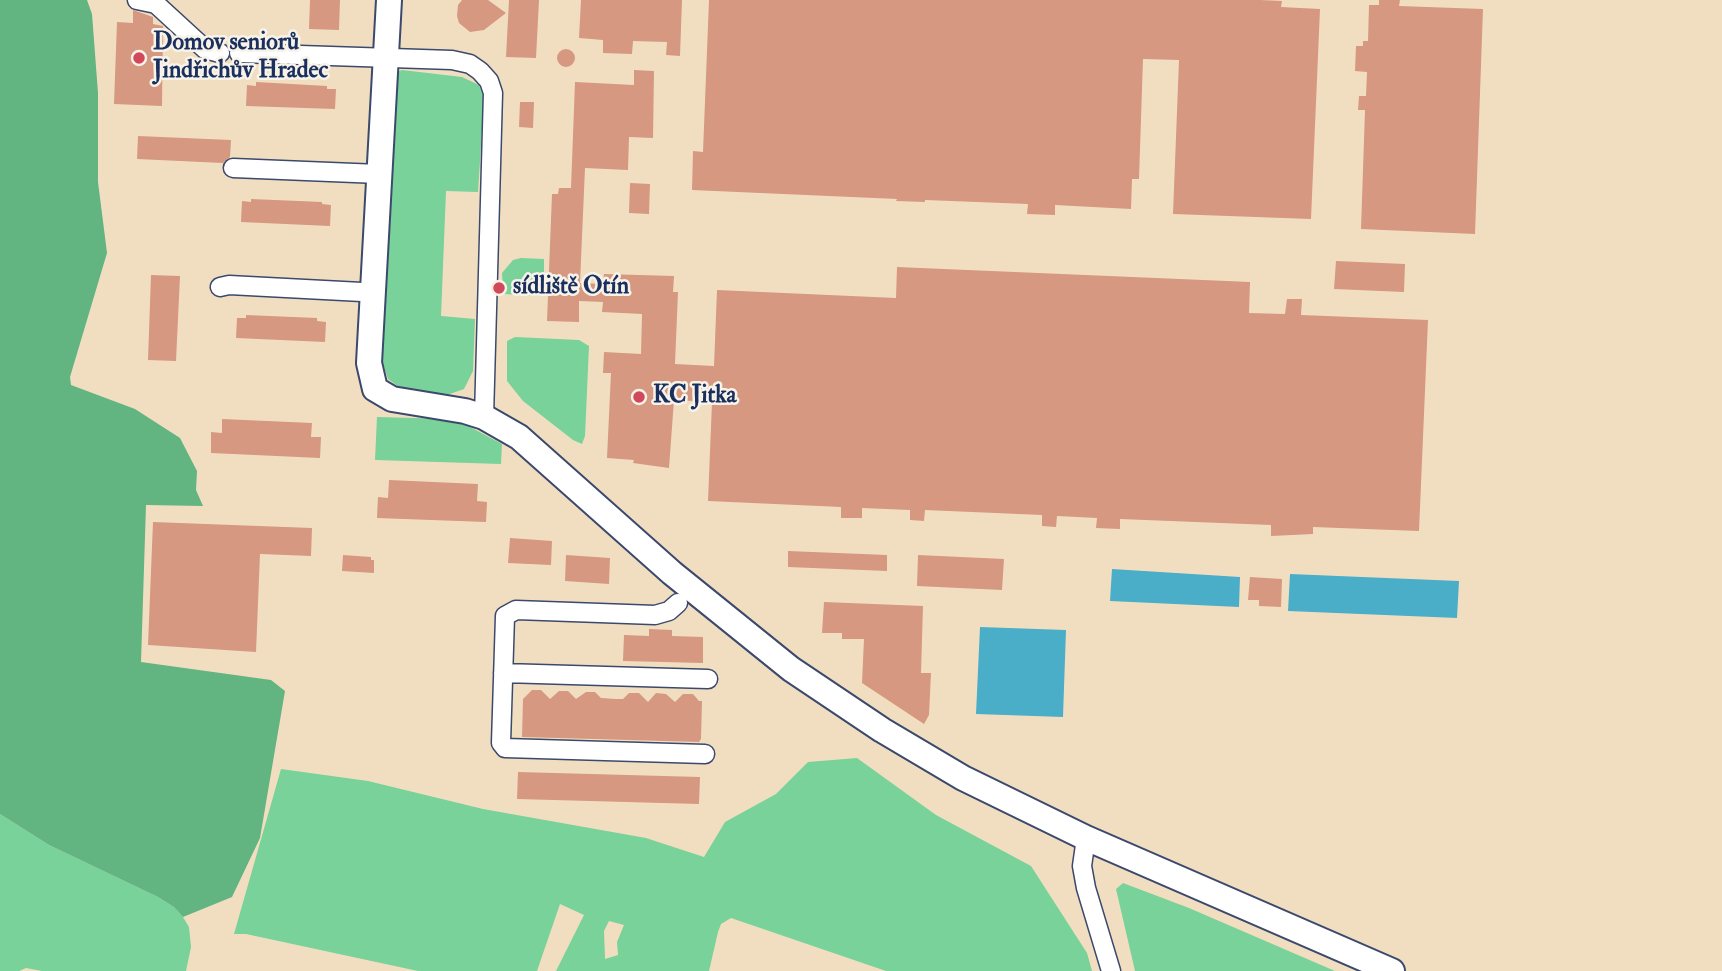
<!DOCTYPE html>
<meta charset="utf-8">
<style>
body{margin:0}
canvas{display:block;background:#f1dec0}
</style>
<canvas width="1722" height="971"></canvas>
<script>
const ctx = document.querySelector('canvas').getContext('2d');
ctx.lineJoin = 'round';
function paint(path, color) {
  ctx.fillStyle = color;
  ctx.fill(path, 'evenodd');
}
function toPath(rows) {
  const path = new Path2D();
  for (const r of rows) {
    if (r.length === 3) {
      path.moveTo(r[0] + r[2], r[1]);
      path.arc(r[0], r[1], r[2], 0, 2 * Math.PI);
      continue;
    }
    path.moveTo(r[0], r[1]);
    for (let i = 2; i < r.length; i += 2) path.lineTo(r[i], r[i + 1]);
  }
  return path;
}
function stroke(path, color, width, dash) {
  ctx.strokeStyle = color;
  ctx.lineWidth = width;
  ctx.lineCap = dash ? 'butt' : 'round';
  ctx.setLineDash(dash || []);
  ctx.stroke(path);
}
function write(font, color, halo, rows, align = 'center') {
  ctx.font = font + ' "IM FELL Double Pica",serif';
  ctx.lineWidth = 5;
  ctx.setLineDash([]);
  ctx.textBaseline = 'middle';
  ctx.strokeStyle = halo;
  ctx.fillStyle = color;
  for (const [text, x, y, turn = 0] of rows) {
    ctx.save();
    ctx.translate(x, y);
    ctx.rotate((+turn || 0) * Math.PI / 180);
    ctx.textAlign = isNaN(turn) ? turn : align;
    if (halo) ctx.strokeText(text, 0, 0);
    ctx.fillText(text, 0, 0);
    ctx.restore();
  }
}
const green = toPath([
 [402,70,462,77,479,85,484,98,478,192,446,191,441,316,475,319,473,371,464,389,444,396,407,393,388,379,380,354,397,72],
 [521,258,544,259,544,296,503,294,502,273,513,260],
 [515,337,579,340,589,346,585,436,582,444,573,440,523,401,507,381,507,341],
 [377,417,451,419,459,421,502,444,501,464,375,460],
 [857,758,936,815,1031,866,1087,953,1092,971,886,971,731,918,721,924,718,932,709,971,556,971,584,915,560,904,537,971,418,971,246,934,234,934,281,769,368,781,483,809,646,838,704,857,725,822,776,794,808,762],
 [609,921,624,925,617,942,618,955,605,959,604,931],
 [0,814,49,845,158,897,174,907,183,917,189,927,191,947,186,971,42,971,26,968,19,971,0,971],
 [1123,883,1189,908,1335,971,1135,971,1116,889]
]);
const forest = toPath([
 [0,0,87,0,92,14,98,93,98,182,107,253,70,377,71,385,135,409,180,438,197,471,196,490,203,506,146,505,141,662,271,680,285,691,260,838,232,897,183,917,174,907,158,897,49,845,0,814]
]);
const water = toPath([
 [1112,569,1240,577,1239,607,1110,601],
 [1290,574,1459,581,1457,618,1288,611],
 [980,627,1066,630,1063,717,976,714]
]);
const building = toPath([
 [310,0,340,0,339,30,309,29],
 [462,0,488,0,506,13,484,30,470,32,459,23,457,16,458,5],
 [509,0,539,0,536,58,506,57],
 [581,0,682,0,680,56,666,55,667,42,633,41,632,54,603,53,603,40,579,38],
 [709,0,1260,0,1282,1,1281,7,1320,9,1311,219,1173,214,1179,60,1143,59,1139,179,1132,179,1131,209,1055,205,1055,215,1027,214,1028,204,925,200,925,202,896,201,897,199,692,190,693,151,703,152],
 [1379,0,1400,0,1399,6,1483,9,1475,234,1361,229,1365,110,1358,110,1359,96,1366,96,1367,72,1355,71,1356,46,1363,46,1363,41,1368,41,1369,5,1379,5],
 [133,10,153,17,153,24,163,26,162,106,114,104,117,22,133,23],
 [566,58,9],
 [634,70,654,71,653,138,629,137,628,170,585,168,580,283,603,284,604,274,674,276,673,292,678,292,675,364,714,366,717,290,896,298,897,267,1250,282,1249,313,1285,314,1287,299,1302,299,1301,315,1428,320,1419,531,1313,527,1313,534,1271,536,1271,525,1120,519,1120,529,1096,528,1097,518,1057,516,1056,527,1042,526,1042,515,925,510,924,521,910,520,910,510,862,508,862,518,841,518,841,507,708,501,712,402,674,400,669,468,633,463,634,460,607,458,611,373,603,373,604,352,641,354,642,314,602,312,603,302,579,301,579,322,547,321,552,194,558,194,559,188,571,188,575,82,634,85],
 [256,82,327,86,327,89,336,89,335,109,246,106,247,85,256,86],
 [520,102,534,102,533,128,519,127],
 [138,136,231,140,230,157,223,163,137,159],
 [630,183,650,184,649,214,629,213],
 [251,199,322,202,322,204,331,205,330,226,241,222,242,201,251,202],
 [1336,261,1405,264,1404,292,1334,289],
 [151,275,180,276,176,361,148,360],
 [246,315,317,318,317,321,326,322,325,342,236,338,237,318,246,318],
 [222,419,312,423,311,437,321,437,320,458,211,453,211,432,222,433],
 [389,480,478,484,477,501,487,502,486,522,377,518,378,497,388,498],
 [153,522,312,528,311,556,260,554,256,652,148,645],
 [510,538,552,541,551,565,508,563],
 [788,551,887,555,887,571,788,567],
 [343,555,371,557,371,560,374,560,374,573,342,571],
 [566,555,610,558,609,584,565,581],
 [918,555,1004,559,1002,590,917,586],
 [1250,577,1282,579,1281,607,1259,606,1259,600,1248,600],
 [824,602,923,606,921,673,931,673,929,715,924,724,862,683,864,639,842,639,842,633,822,633],
 [649,629,672,630,672,636,703,637,703,663,623,661,624,635,649,636],
 [532,690,541,690,550,699,559,691,568,691,576,699,586,692,595,692,601,698,616,699,623,699,629,693,639,693,648,702,656,693,666,694,675,702,683,694,693,694,699,701,702,701,701,739,699,742,522,737,523,699],
 [518,772,700,777,699,804,517,799]
]);
const street = toPath([
 [137,0,156,4,205,49,220,53],
 [239,53,452,60,470,64,480,71,489,81,493,93,484,417],
 [233,168,379,174],
 [220,287,229,285,362,292],
 [678,603,669,611,655,615,516,610,505,616,501,743,505,748,705,754],
 [503,673,708,679],
 [1086,838,1082,866,1086,888,1111,971]
]);
const secondary = toPath([
 [389,0,369,363,375,389,392,399,465,411,484,417,519,437,672,573,791,669,882,730,963,778,1086,838,1392,971]
]);
const markers = [
 [139,58,7,"#d1495b"],
 [499,288,7,"#d1495b"],
 [639,397,7,"#d1495b"]
];
const poiNames = [
 ["Domov seniorů",153,44],
 ["Jindřichův Hradec",153,72],
 ["sídliště Otín",513,288],
 ["KC Jitka",653,397]
];
paint(green, '#78d299');
paint(forest, '#62b481');
paint(water, '#4aaec9');
paint(building, '#d69880');
stroke(street, '#3b496d', 21);
stroke(secondary, '#3b496d', 28);
stroke(street, '#fff', 18);
stroke(secondary, '#fff', 24);
for (const [x, y, r, color] of markers) {
  const dot = new Path2D();
  dot.arc(x, y, r, 0, 2 * Math.PI);
  ctx.fillStyle = color;
  ctx.fill(dot);
  stroke(dot, '#f7f3e8', 2.5);
}
write('bold 24px', '#1b2f5e', '#f7f3e8', poiNames, 'left');
</script>
